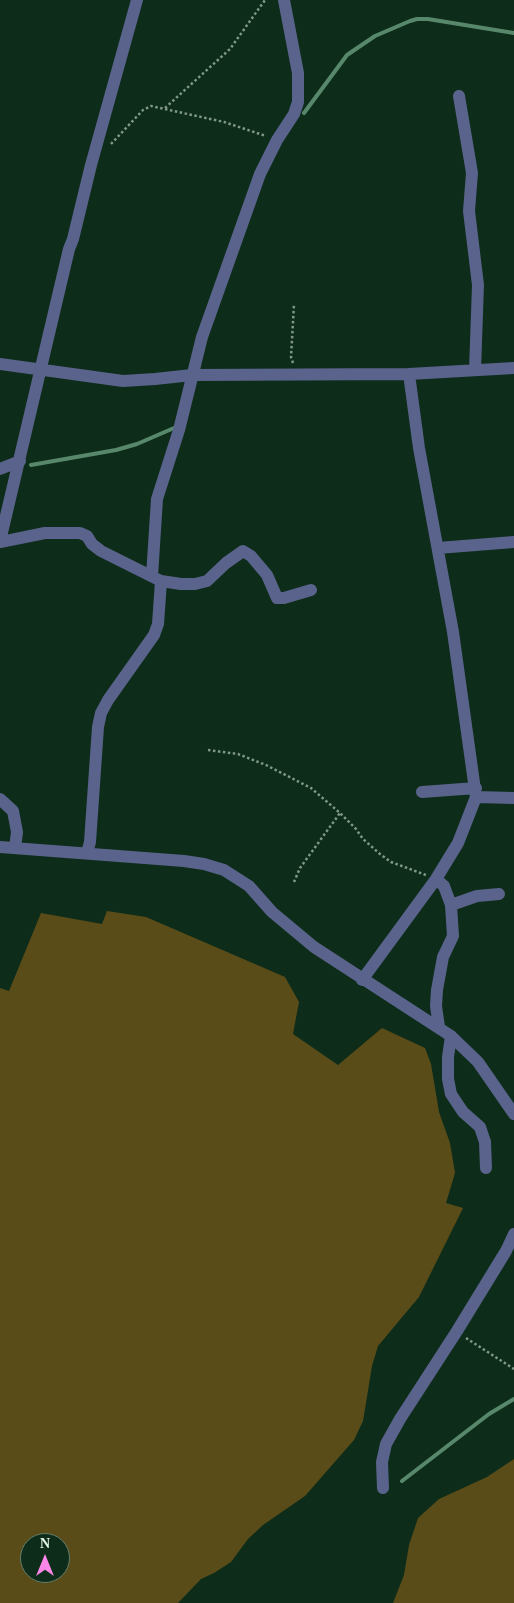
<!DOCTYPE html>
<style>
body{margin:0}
#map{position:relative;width:514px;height:1603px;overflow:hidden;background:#0d2c19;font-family:Georgia,serif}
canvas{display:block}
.north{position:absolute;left:20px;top:1533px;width:50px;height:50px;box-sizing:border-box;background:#0d2c19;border:1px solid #647e6d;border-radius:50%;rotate:0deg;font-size:14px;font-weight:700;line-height:20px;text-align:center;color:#e7f8eb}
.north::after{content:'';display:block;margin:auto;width:18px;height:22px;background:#fa87e7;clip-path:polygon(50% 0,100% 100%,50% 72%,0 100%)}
</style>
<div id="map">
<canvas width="514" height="1603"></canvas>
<div class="north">N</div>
</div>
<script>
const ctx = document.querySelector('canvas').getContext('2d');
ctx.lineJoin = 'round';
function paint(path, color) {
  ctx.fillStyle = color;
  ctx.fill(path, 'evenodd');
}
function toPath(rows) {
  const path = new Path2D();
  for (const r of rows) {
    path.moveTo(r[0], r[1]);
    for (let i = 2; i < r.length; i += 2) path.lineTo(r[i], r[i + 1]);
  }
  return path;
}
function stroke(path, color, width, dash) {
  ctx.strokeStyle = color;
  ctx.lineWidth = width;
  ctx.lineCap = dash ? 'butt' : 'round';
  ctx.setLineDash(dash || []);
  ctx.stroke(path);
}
const forest = toPath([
 [107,911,146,917,285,977,299,1002,293,1034,338,1065,382,1028,425,1048,431,1064,439,1112,450,1143,455,1173,446,1203,463,1208,419,1297,378,1346,372,1366,363,1421,354,1440,305,1496,263,1525,248,1539,231,1562,214,1573,201,1579,178,1603,0,1603,0,988,9,991,41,913,102,924],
 [30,1543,60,1543,60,1573,30,1573],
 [514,1459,514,1603,393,1603,404,1575,409,1545,418,1518,439,1499,487,1477]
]);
const stream = toPath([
 [304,113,347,55,375,36,410,21,417,19,428,19,514,33],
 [31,465,116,450,137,444,174,428],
 [402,1481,489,1414,514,1399]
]);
const path = toPath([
 [165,108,230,49,265,0],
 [111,144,143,110,151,106,224,122,266,136],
 [293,363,291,357,294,304],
 [208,750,238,754,266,765,311,788,340,813,356,829,363,839,380,854,391,862,426,875],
 [294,882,300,868,340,813],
 [466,1338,514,1369]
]);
const minor = toPath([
 [459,96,472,173,469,211,478,285,475,370],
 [0,364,123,381,155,379,192,375,409,374,514,368],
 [0,469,20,461],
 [0,541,69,249,73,239,91,165,137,0],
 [0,542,45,533,80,533,87,536,92,544,101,551,161,581,181,584,195,584,207,581,226,563,243,551,251,556,267,575,277,598,284,598,311,590],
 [438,548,514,542],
 [152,576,157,499,179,430,202,337,260,174,277,140,294,114,298,102,298,73,284,0],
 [422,792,476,788],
 [476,797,514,798],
 [0,799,13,811,17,832,15,848],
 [0,847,184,861,204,864,224,870,249,886,272,912,314,947,451,1036,478,1062,514,1114],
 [87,853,90,842,98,727,101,713,108,700,154,635,158,624,161,581],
 [436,879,444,886,451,905,453,936,443,957,437,990,436,1006,439,1027],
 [451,905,477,896,499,894],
 [362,980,436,879,458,843,476,797,453,632,419,448,409,374],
 [451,1036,448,1057,448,1079,451,1094,463,1112,480,1127,485,1142,486,1168],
 [383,1488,382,1462,386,1444,400,1419,457,1331,506,1251,514,1234]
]);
paint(forest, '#5a4c19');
stroke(stream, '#58886b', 4);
stroke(path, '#809888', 2.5, [2.5, 2.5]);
stroke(minor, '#5a638c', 12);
</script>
